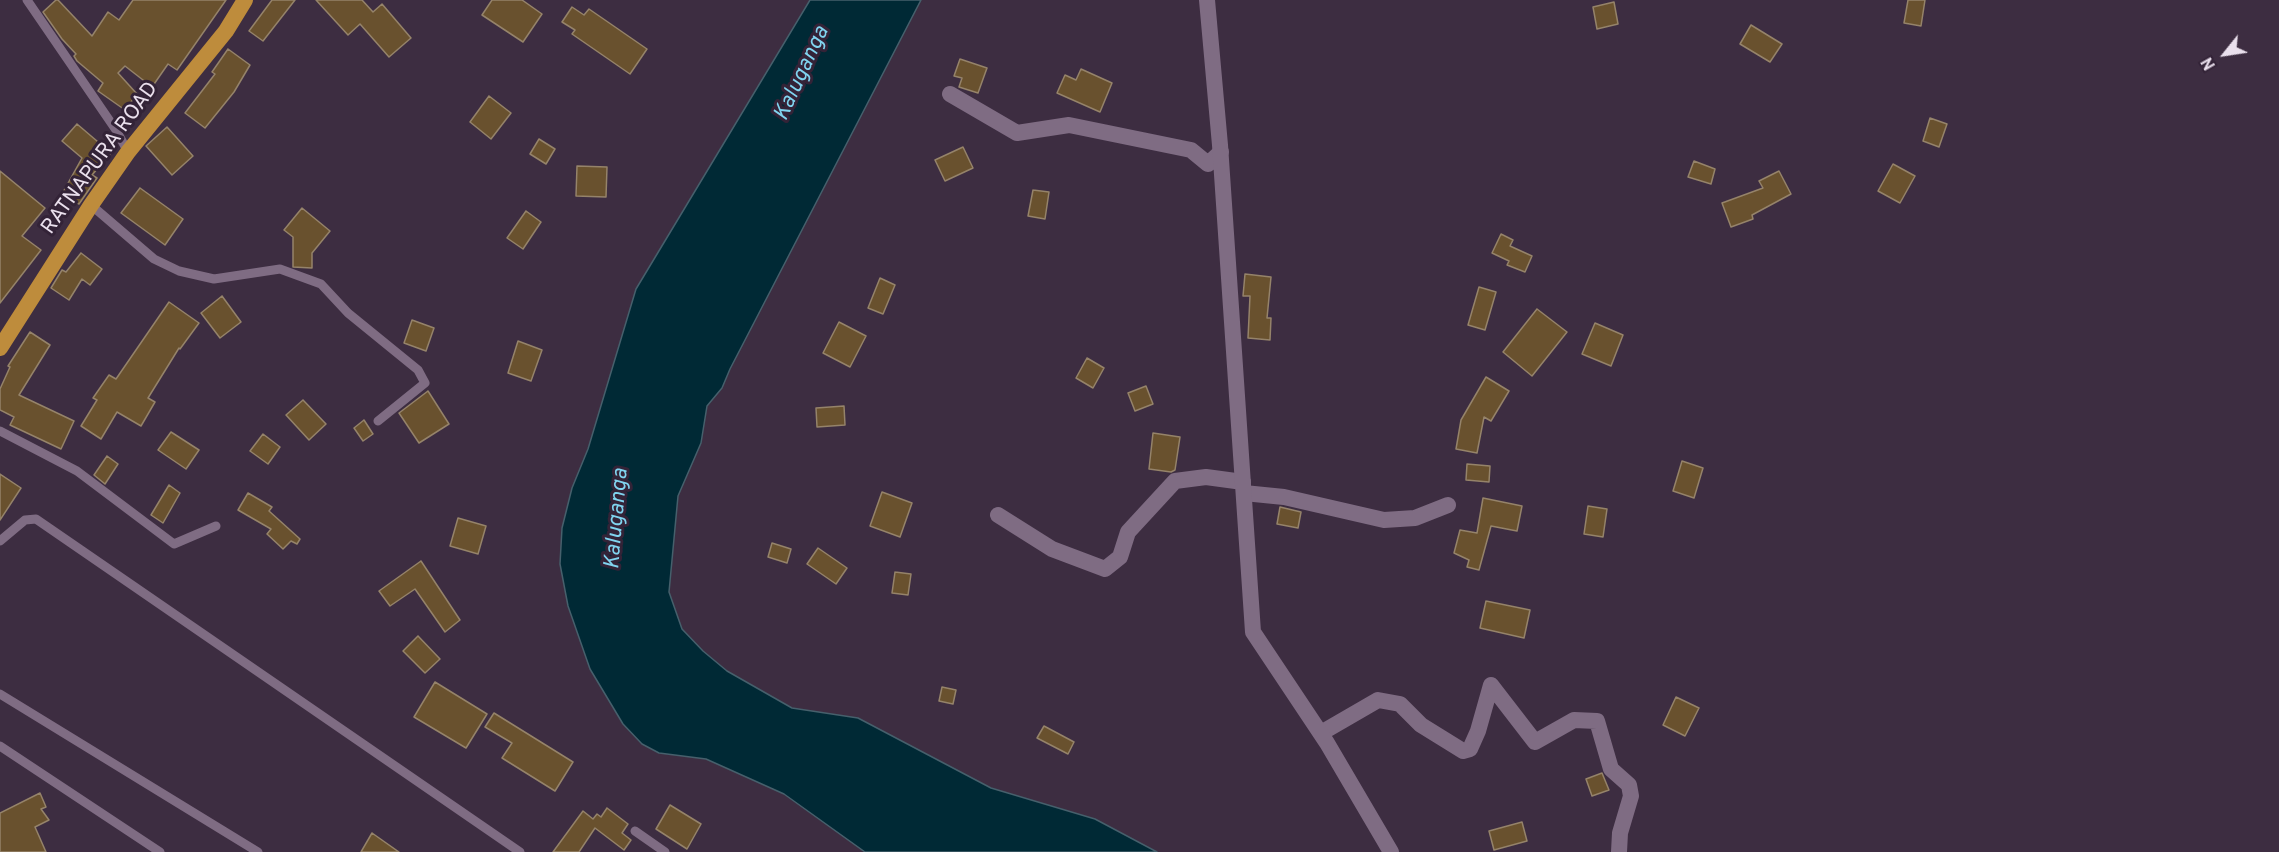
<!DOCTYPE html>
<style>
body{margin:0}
#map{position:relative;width:2279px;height:852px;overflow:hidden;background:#3d2d41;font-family:Overpass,sans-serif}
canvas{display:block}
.north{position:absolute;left:2195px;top:24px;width:60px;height:60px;-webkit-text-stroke:4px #332337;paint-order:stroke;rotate:240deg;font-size:16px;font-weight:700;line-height:24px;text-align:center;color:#eae0ed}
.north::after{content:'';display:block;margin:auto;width:21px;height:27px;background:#eae0ed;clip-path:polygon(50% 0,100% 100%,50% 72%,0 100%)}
</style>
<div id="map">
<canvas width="2279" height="852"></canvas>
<div class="north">N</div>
</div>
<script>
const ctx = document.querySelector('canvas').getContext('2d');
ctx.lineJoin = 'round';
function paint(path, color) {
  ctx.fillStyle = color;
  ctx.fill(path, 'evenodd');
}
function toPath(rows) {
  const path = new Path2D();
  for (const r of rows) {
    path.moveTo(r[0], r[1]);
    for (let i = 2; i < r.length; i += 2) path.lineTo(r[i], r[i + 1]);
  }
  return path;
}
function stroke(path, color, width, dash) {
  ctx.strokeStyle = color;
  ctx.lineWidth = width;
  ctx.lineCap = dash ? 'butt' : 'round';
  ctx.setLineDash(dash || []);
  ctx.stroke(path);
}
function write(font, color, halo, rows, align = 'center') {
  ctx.font = font + ' Overpass,sans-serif';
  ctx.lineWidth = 6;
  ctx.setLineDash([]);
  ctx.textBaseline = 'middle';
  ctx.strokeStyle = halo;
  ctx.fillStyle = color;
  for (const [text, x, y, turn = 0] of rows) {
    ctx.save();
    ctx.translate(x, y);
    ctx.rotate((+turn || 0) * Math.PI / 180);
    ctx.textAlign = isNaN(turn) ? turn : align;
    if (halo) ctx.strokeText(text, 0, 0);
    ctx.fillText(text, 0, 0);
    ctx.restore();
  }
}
const water = toPath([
 [810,0,921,0,730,369,722,388,707,406,701,443,678,496,669,592,682,629,703,651,727,671,792,708,858,718,991,788,1095,819,1157,852,865,852,784,794,706,759,659,753,642,744,623,724,590,669,568,606,560,564,562,528,572,488,588,449,636,289,810,0]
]);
const building = toPath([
 [56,0,58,0,92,36,108,12,119,20,133,0,226,0,177,70,168,64,152,87,125,66,118,73,137,94,125,110,98,91,103,83,77,61,74,56,76,54,62,39,43,12,56,0],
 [272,0,295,0,263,41,249,31,272,0],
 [316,0,362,0,373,12,382,4,411,38,389,57,360,24,348,35,316,0],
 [492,0,522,0,542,14,523,42,482,15,492,0],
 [1908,0,1925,0,1921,26,1904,23,1908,0],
 [1614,2,1618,24,1597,29,1593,7,1614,2],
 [572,7,584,15,589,9,647,49,630,74,572,34,575,30,562,22,572,7],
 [1751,25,1782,44,1770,62,1740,44,1751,25],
 [228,49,250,65,234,92,205,128,185,113,215,74,212,72,228,49],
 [960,59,987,68,978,93,959,87,962,78,954,76,960,59],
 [1081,69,1112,83,1100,112,1057,93,1065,75,1076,80,1081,69],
 [489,96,511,113,491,139,470,122,489,96],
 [1930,118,1947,124,1939,147,1923,141,1930,118],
 [77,124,111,153,92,175,97,178,79,204,62,194,82,158,62,141,77,124],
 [167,127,193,156,172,175,146,146,167,127],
 [539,139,555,149,546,164,530,154,539,139],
 [963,147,973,168,945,181,935,160,963,147],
 [1694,161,1715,169,1711,184,1688,177,1694,161],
 [1893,164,1915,176,1900,203,1878,191,1893,164],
 [577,166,607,167,606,197,576,196,577,166],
 [0,171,45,208,22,236,41,250,0,303,0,171],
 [1779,171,1791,194,1752,215,1753,219,1731,227,1722,203,1763,188,1759,181,1779,171],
 [140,188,183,219,165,245,121,213,140,188],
 [1033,190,1049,192,1045,219,1028,216,1033,190],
 [302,208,330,231,312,253,312,268,293,267,293,237,284,230,302,208],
 [526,211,541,222,523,249,507,238,526,211],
 [1501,234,1513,240,1510,246,1532,256,1525,272,1507,265,1509,261,1492,253,1501,234],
 [81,253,102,269,90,285,82,279,69,300,51,288,62,270,66,272,81,253],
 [1245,274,1271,277,1267,318,1271,318,1270,340,1248,338,1250,296,1243,296,1245,274],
 [880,278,895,285,883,314,868,308,880,278],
 [1479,287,1496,292,1485,330,1468,325,1479,287],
 [222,296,241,322,220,338,201,313,222,296],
 [169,302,199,323,180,349,179,348,148,398,155,402,141,426,117,412,101,439,81,426,97,400,93,398,109,375,116,379,169,302],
 [1537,309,1567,332,1532,376,1503,352,1537,309],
 [412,320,434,328,426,351,404,343,412,320],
 [839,322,866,336,850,367,823,353,839,322],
 [1595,323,1623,335,1611,366,1582,354,1595,323],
 [30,332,50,345,19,395,74,421,61,449,10,425,14,417,0,410,0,389,10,367,8,366,30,332],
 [518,341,542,350,531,381,508,373,518,341],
 [1087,358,1104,368,1093,388,1076,378,1087,358],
 [1486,377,1509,391,1491,421,1484,417,1477,453,1456,449,1461,420,1486,377],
 [1146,386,1153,404,1135,411,1128,393,1146,386],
 [428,391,449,424,419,443,399,413,428,391],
 [303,400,326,424,309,440,286,415,303,400],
 [844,406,845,425,817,427,816,408,844,406],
 [364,420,373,434,363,441,354,428,364,420],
 [171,432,199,450,186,469,158,450,171,432],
 [1153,433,1180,437,1175,470,1171,472,1149,469,1153,433],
 [263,434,280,447,268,464,250,451,263,434],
 [107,456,118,464,105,484,94,475,107,456],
 [1682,461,1703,468,1694,498,1673,491,1682,461],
 [1467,464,1490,466,1489,482,1466,480,1467,464],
 [0,474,21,488,0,520,0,474],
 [169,485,180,493,163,523,151,515,169,485],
 [882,492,912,503,900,537,870,526,882,492],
 [248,493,272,507,269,511,300,539,297,544,291,541,283,549,267,534,271,529,238,510,248,493],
 [1483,498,1522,506,1517,531,1491,526,1479,570,1467,567,1469,560,1454,553,1460,530,1477,533,1483,498],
 [1588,506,1607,509,1603,537,1584,534,1588,506],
 [1280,507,1301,512,1298,528,1277,524,1280,507],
 [458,518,486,526,478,554,450,546,458,518],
 [772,543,791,549,787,563,768,557,772,543],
 [818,548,847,568,836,584,807,564,818,548],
 [421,561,460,620,445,632,415,589,390,606,379,591,421,561],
 [895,572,911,574,908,595,892,593,895,572],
 [1486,601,1530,610,1524,638,1480,628,1486,601],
 [418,636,440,659,425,673,403,651,418,636],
 [435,682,487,714,466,748,414,717,435,682],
 [942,687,956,690,953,704,939,701,942,687],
 [1676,697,1699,708,1685,736,1663,725,1676,697],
 [494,713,573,762,555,791,502,758,512,743,485,727,494,713],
 [1044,726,1074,742,1068,754,1037,738,1044,726],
 [1602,773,1609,790,1592,796,1586,779,1602,773],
 [40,793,46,807,41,809,49,820,35,827,46,852,0,852,0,813,40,793],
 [670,805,701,824,687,849,656,829,670,805],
 [607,808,628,824,622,833,631,840,624,850,595,828,579,852,553,852,583,811,593,819,597,814,601,817,607,808],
 [1522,822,1527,841,1494,850,1489,831,1522,822],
 [372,833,399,852,361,852,372,833]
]);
const service = toPath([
 [27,0,116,130,128,152],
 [91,205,154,259,179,271,214,279,280,269,321,284,348,313,418,370,425,383,378,421],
 [0,431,77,471,174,544,216,526],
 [0,541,25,520,36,519,520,852],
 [0,694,258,852],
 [0,746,160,852],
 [635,831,665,852]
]);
const minor = toPath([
 [950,94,1017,133,1069,125,1191,150,1208,164,1221,152],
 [1244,493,1284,497,1384,520,1415,518,1448,505],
 [998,515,1052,549,1105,569,1120,557,1128,532,1175,481,1206,477,1243,482],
 [1321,733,1378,700,1400,704,1421,725,1463,751,1470,749,1478,731,1491,685,1535,742,1574,720,1597,721,1611,769,1629,785,1631,796,1620,833,1619,852]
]);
const tertiary = toPath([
 [1207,0,1220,145,1253,632,1327,743,1391,852]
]);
const trunk = toPath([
 [0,348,91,205,128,152,226,31,245,0]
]);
const streetNames = [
 ["RATNAPURA ROAD",101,159,-54]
];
const waterNames = [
 ["Kaluganga",803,74,-65],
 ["Kaluganga",618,519,-85]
];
paint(water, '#002935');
stroke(water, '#46606c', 1.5);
paint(building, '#69512e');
stroke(building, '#95836a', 1.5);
stroke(service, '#7f6c83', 9);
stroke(minor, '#7f6c83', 16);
stroke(tertiary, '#7f6c83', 16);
stroke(trunk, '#be8c3c', 16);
write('21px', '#eae0ed', '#332337', streetNames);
write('italic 22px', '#80d4ef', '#332337', waterNames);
</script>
